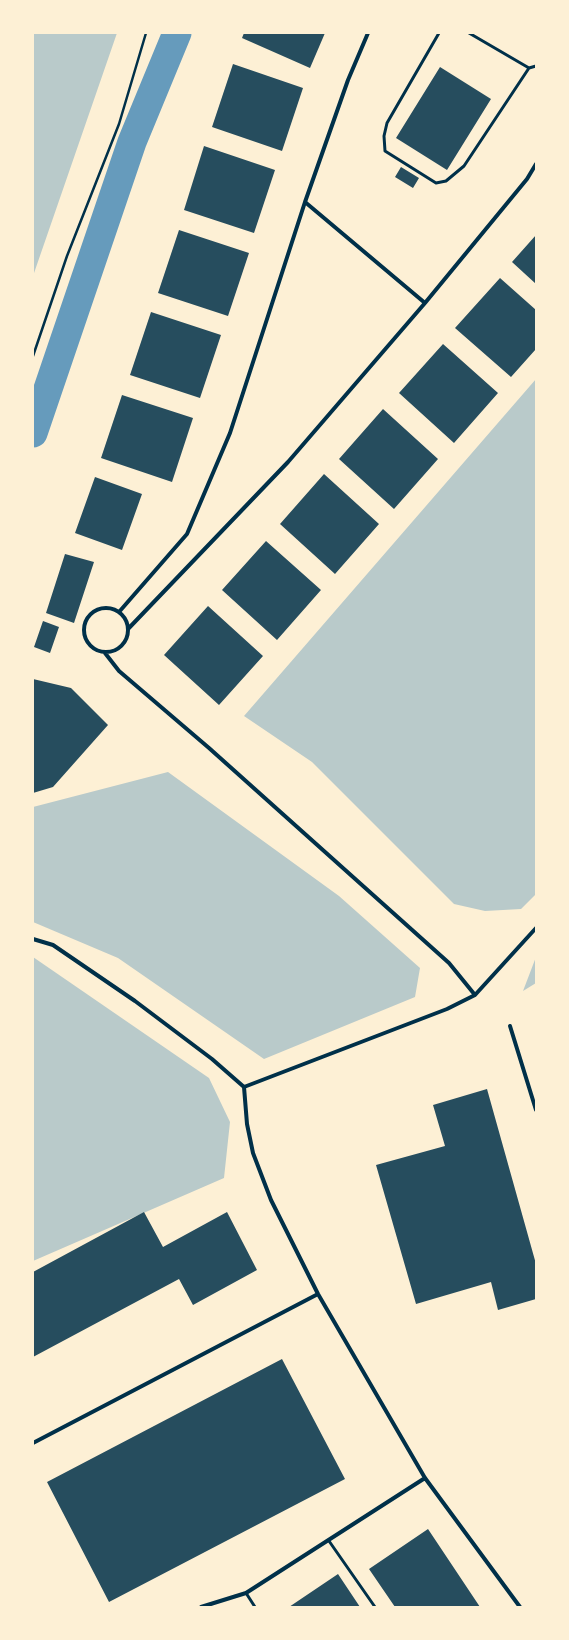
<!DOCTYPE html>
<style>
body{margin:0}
#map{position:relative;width:569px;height:1640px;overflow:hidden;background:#fdf0d5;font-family:"Varela Round",sans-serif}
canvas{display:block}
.frame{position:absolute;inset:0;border:34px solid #fdf0d5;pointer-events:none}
</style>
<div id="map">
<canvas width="569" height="1640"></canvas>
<div class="frame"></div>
</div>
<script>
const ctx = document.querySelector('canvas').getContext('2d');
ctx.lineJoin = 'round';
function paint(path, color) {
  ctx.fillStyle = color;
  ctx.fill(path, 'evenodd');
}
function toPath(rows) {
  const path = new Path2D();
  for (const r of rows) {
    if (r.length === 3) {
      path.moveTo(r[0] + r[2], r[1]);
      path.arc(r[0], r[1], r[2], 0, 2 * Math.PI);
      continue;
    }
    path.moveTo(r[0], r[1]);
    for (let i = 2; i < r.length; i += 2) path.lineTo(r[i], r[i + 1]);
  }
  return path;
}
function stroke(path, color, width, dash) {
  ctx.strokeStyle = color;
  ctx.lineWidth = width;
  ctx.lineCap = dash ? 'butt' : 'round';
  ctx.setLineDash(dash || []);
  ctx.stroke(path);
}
const green = toPath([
 [33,33,117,33,33,276],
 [536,379,536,894,521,909,485,911,454,904,312,762,244,716],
 [168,772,339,896,420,968,415,997,264,1059,118,958,33,922,33,807],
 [33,957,209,1078,230,1122,224,1178,33,1261],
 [536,957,536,983,523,991]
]);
const canal = toPath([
 [33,433,132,142,177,33]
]);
const building = toPath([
 [244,33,325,33,310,68,242,38],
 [233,64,303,88,282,151,212,127],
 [440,67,491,99,447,170,396,138],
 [204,146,275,170,254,233,184,210],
 [401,167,419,178,413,188,395,177],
 [179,230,249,253,228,316,158,293],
 [536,235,536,284,512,262],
 [500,278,536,310,536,349,511,377,455,328],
 [151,312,221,335,200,398,130,375],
 [443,344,498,393,454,443,399,393],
 [122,395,193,418,172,482,101,458],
 [383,409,438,459,394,509,339,459],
 [324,474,379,524,335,574,280,524],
 [95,477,142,494,122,550,75,533],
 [266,541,321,590,277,640,222,590],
 [65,554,94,562,74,623,46,613],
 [208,606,263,656,219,705,164,655],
 [43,621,59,627,50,653,34,647],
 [33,679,71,688,108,725,53,787,33,793],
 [487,1089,536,1264,536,1299,498,1310,491,1282,416,1304,376,1165,445,1146,433,1105],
 [144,1212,163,1247,227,1212,257,1270,193,1305,179,1279,33,1357,33,1272],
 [282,1359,345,1479,109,1602,47,1482],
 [428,1529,480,1607,395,1607,369,1569],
 [338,1574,360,1607,289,1607]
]);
const path = toPath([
 [33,356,67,256,119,124,146,33]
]);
const service = toPath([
 [439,33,387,123,384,136,385,151,436,183,446,181,464,166,529,68],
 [469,33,529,68,536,66],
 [329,1541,375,1607],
 [246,1593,255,1607]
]);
const minor = toPath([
 [305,202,425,303],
 [106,630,22],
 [119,612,187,534,230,433,305,202,348,80,368,33],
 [128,629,288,462,425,303,527,179,536,164],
 [105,653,119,671,209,748,449,963,475,995],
 [33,939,53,945,135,1001,212,1059,244,1087],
 [510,1026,536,1110],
 [244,1087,247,1124,253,1153,271,1200,318,1294,425,1478,520,1607],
 [244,1087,447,1009,475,995,536,928],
 [33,1443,318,1294],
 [201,1607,246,1593,425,1478]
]);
paint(green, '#b9caca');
stroke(canal, '#669bbc', 29);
paint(building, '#264d5e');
stroke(path, '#003049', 2.5);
stroke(service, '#003049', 3);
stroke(minor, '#003049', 4);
</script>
